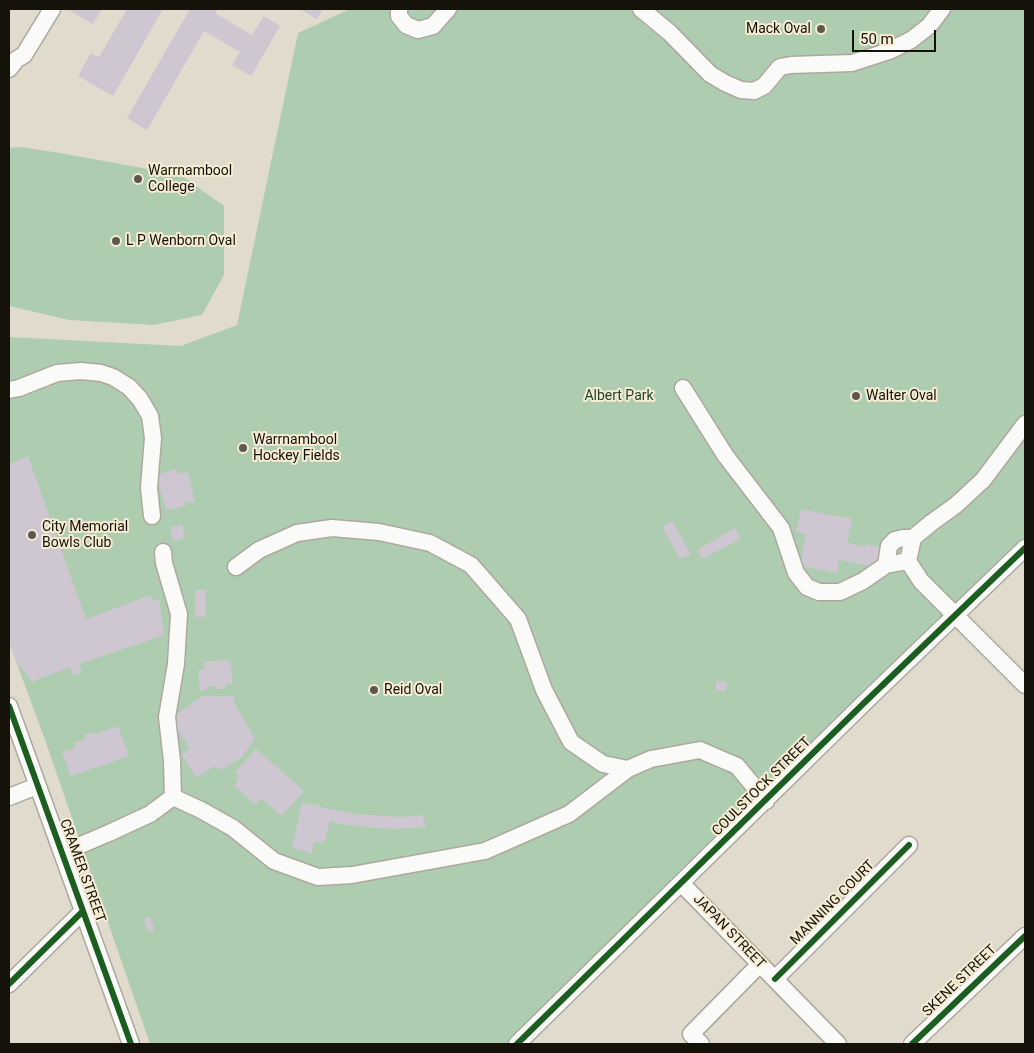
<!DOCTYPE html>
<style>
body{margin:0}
#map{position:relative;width:1034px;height:1053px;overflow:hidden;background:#e1dbce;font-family:Roboto,sans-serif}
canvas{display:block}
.frame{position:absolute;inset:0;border:10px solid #151209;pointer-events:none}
.scale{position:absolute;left:852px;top:30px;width:84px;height:22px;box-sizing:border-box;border:2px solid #151209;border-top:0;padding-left:6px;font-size:15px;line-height:18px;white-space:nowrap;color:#151209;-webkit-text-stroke:4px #f6ebd3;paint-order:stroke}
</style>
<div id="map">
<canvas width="1034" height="1053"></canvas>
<div class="frame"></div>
<div class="scale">50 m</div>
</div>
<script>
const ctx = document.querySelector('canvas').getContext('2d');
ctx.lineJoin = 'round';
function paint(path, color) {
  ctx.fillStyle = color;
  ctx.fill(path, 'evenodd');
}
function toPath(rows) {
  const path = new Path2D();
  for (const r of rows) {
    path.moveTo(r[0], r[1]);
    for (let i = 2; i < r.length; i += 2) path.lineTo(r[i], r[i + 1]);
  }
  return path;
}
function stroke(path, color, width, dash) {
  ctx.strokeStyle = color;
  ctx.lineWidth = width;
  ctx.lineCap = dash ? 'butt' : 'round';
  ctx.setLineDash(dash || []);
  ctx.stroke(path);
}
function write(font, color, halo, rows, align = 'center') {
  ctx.font = font + ' Roboto,sans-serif';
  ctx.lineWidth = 4;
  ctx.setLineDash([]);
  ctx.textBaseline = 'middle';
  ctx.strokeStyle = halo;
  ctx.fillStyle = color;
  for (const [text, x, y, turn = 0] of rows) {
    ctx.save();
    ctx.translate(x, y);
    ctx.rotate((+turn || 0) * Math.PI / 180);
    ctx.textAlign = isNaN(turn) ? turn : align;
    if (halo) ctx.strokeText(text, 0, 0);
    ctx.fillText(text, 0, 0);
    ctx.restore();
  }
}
const green = toPath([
 [350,9,1025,9,1025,541,509,1044,150,1044,44,737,9,642,9,337,181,346,237,325,298,33],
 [20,147,60,153,181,175,224,206,224,275,202,315,154,325,69,320,9,306,9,148]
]);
const building = toPath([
 [67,9,102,9,93,24],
 [127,9,163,9,113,96,78,76,91,53,99,57],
 [190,9,217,9,215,13,252,35,264,16,280,26,251,76,232,65,240,52,204,31,147,130,127,118],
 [300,9,323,9,317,19],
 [28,456,86,619,151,595,152,600,159,599,164,635,79,664,82,672,73,676,70,667,32,682,16,661,9,642,9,464],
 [177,469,178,474,188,472,195,502,185,502,186,506,166,510,156,475],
 [801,509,852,519,847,543,866,547,867,544,880,547,876,567,839,560,837,573,800,566,806,534,796,532],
 [672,521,691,554,680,559,662,527],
 [182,525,185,538,173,541,170,527],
 [735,528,741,539,702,559,697,550],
 [195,590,206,590,205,617,195,617],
 [227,660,227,661,230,661,233,683,225,684,226,689,217,689,214,686,206,687,207,690,200,691,198,670,204,670,204,662],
 [716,681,727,682,726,691,716,690],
 [202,696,233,696,235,704,255,739,242,757,221,770,215,766,196,778,182,755,190,748,170,719],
 [118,726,129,756,71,776,62,752,76,748,74,743,85,739,84,735,92,732,93,735],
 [256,749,304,791,282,816,261,798,255,805,235,786,238,776,235,772],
 [302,803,314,804,325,808,356,814,401,817,422,815,426,827,397,829,375,828,339,824,330,821,324,843,314,841,312,853,292,848],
 [146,917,150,918,154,927,153,932,148,931,144,921]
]);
const minor = toPath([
 [399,9,399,16,406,25,418,30,433,26,448,9],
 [641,9,670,33,710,74,725,83,741,90,754,91,764,86,780,67,791,65,852,63,889,51,911,40,929,26,942,9],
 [9,69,17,59,24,55,52,9],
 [683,388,725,455,781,528,796,573,807,587,819,592,840,592,863,581,886,565,908,561],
 [9,390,19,388,57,373,81,371,101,373,113,377,129,387,140,399,150,416,153,438,149,488,152,516],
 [1025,424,983,480,956,505,931,523,913,538,908,561,921,581,1025,685],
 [163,552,164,563,179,614,176,664,167,717,172,761,173,797],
 [886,565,889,546,895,540,903,538,913,538],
 [236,567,259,550,297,533,332,528,379,532,430,543,471,565,518,619,544,690,571,742,603,764,628,769],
 [9,706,131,1044],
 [9,797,37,786],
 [62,853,109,833,150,814,173,797,201,810,233,828,274,861,318,877,352,875,485,851,569,814,628,769,651,759,700,750,737,766,766,801],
 [682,884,838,1044],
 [775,979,909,845],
 [9,984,83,911],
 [517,1044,864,703,1025,548],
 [701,1044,691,1034,760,964],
 [912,1044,1025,936]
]);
const cycleway = toPath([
 [9,706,131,1044],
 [775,979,909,845],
 [9,984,83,911],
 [517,1044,864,703,1025,548],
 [912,1044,1025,936]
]);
const markers = [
 [821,29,5,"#5c584e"],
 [138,179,5,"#5c584e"],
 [116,241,5,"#5c584e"],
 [856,396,5,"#5c584e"],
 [243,448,5,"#5c584e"],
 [32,535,5,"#5c584e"],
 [374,690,5,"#5c584e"]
];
const poiNames = [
 ["Mack Oval",811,29,"right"],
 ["Warrnambool",148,171],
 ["College",148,187],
 ["L P Wenborn Oval",126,241],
 ["Walter Oval",866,396],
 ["Warrnambool",253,440],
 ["Hockey Fields",253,456],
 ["City Memorial",42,527],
 ["Bowls Club",42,543],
 ["Reid Oval",384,690]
];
const parkNames = [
 ["Albert Park",619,396]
];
const streetNames = [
 ["COULSTOCK STREET",762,787,-45],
 ["CRAMER STREET",82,871,70],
 ["MANNING COURT",833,903,-45],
 ["JAPAN STREET",729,932,46],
 ["SKENE STREET",960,981,-44]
];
paint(green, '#aecdb0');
paint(building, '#cec6d1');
stroke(minor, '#ada89e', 19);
stroke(minor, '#fafaf8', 16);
stroke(cycleway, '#1b5e20', 6);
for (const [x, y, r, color] of markers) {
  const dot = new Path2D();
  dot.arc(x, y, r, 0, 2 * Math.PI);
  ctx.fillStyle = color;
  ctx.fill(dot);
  stroke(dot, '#f6ebd3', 2);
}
write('14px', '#151209', '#f6ebd3', poiNames, 'left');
write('14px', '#1d442a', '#f6ebd3', parkNames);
write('14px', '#151209', '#f6ebd3', streetNames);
</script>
